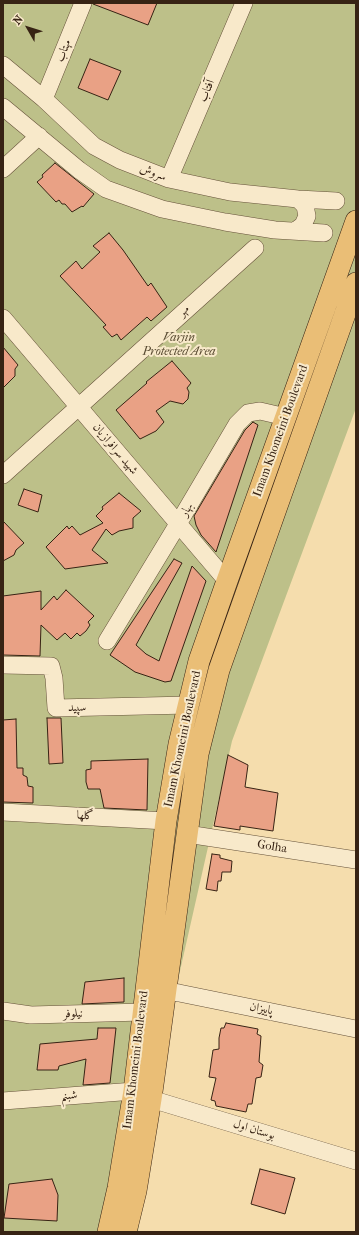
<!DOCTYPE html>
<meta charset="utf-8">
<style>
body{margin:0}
#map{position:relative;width:359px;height:1235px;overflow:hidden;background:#f5ddad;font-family:"IM FELL French Canon",serif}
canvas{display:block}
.frame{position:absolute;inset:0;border:4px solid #372314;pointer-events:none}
.north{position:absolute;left:8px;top:8px;width:40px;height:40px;-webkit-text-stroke:3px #f8e9ca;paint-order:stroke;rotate:309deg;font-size:11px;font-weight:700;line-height:16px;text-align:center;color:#372314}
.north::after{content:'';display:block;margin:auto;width:14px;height:18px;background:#372314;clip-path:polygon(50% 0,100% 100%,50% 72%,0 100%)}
</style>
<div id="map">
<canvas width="359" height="1235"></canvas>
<div class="frame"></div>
<div class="north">N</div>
</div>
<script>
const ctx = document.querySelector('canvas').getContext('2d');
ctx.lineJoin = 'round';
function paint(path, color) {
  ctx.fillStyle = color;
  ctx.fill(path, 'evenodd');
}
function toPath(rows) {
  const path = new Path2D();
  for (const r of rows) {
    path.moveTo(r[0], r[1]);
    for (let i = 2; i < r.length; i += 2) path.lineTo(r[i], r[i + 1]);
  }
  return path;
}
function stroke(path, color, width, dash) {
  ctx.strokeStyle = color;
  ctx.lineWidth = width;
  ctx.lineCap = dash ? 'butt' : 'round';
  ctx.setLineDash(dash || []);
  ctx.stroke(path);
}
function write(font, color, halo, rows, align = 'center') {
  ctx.font = font + ' "IM FELL French Canon",Amiri,serif';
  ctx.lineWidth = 4;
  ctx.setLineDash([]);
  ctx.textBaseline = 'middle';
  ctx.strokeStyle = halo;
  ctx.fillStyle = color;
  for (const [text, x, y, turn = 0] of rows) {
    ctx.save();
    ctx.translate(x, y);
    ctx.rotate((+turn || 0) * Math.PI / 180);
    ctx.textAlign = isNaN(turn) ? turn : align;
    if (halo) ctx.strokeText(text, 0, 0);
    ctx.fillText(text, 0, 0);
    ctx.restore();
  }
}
const green = toPath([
 [3,3,356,3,356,408,232,741,151,1099,138,1232,3,1232]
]);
const building = toPath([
 [93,3,157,3,148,25,93,4,93,3],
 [90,59,121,71,108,100,78,88,90,59],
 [55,163,94,194,83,207,82,206,72,212,65,204,62,204,59,200,56,202,37,182,43,177,42,175,55,163],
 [109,233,123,250,148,286,151,283,167,307,151,321,147,317,121,340,117,334,112,337,103,327,106,325,60,276,76,261,82,269,100,252,93,246,109,233],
 [3,347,18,365,15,369,15,376,3,388,3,347],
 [172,361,191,383,187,388,189,392,188,399,183,404,170,401,156,411,164,422,156,431,140,439,116,410,147,383,146,382,172,361],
 [253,422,258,425,216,552,201,535,196,525,194,516,245,430,253,422],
 [24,489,42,495,38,512,18,505,24,489],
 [119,493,141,511,133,518,133,528,119,531,112,535,106,529,92,550,108,563,65,569,46,547,67,526,69,529,72,526,80,535,103,523,96,516,103,509,102,507,119,493],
 [3,521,24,543,16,550,14,555,3,561,3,521],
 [174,559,182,563,136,645,146,654,159,661,192,566,206,581,171,681,165,682,135,672,110,655,174,559],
 [66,590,94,616,88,622,90,625,86,631,80,636,77,633,71,639,65,633,57,640,41,625,40,656,3,655,3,596,41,591,41,610,54,596,57,600,66,590],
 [47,718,61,718,63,763,49,764,47,718],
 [16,719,17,768,23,768,23,775,27,777,28,786,33,787,33,803,3,802,3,720,16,719],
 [228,755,248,765,245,787,278,793,273,831,240,826,240,830,214,826,228,755],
 [148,759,147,810,104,808,100,789,88,789,86,782,86,770,91,769,91,761,148,759],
 [212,854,220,855,220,858,232,861,231,872,222,872,221,881,218,881,217,891,206,889,212,854],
 [124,978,124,1002,82,1004,85,982,124,978],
 [226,1023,258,1029,257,1034,261,1036,259,1062,263,1065,261,1077,256,1078,252,1104,248,1104,246,1112,216,1106,215,1101,211,1100,216,1078,209,1077,213,1050,219,1049,219,1038,221,1028,224,1028,226,1023],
 [98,1028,116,1028,110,1083,83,1085,86,1059,59,1066,58,1070,37,1070,40,1044,97,1039,98,1028],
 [260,1169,295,1178,285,1214,251,1204,260,1169],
 [52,1179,58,1195,57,1221,4,1218,9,1184,52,1179]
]);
const minor = toPath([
 [3,65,44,99,94,146,120,160,169,179,230,192,298,199,336,201],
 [44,99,83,3],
 [3,107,79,170,106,189,162,209,225,222,275,230,324,233],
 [3,169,39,136],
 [169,179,244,3],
 [295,231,303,225,307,216,305,206,298,199],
 [3,318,227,581],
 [3,475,255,248],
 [107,641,178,524,237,424,248,413,260,411,286,417],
 [3,665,51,666,54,678,56,708,189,705],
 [3,812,166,821],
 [187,834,356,860],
 [165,991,179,993,356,1029],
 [3,1011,31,1015,143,1012],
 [151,1099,356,1161],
 [3,1101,134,1091]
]);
const major = toPath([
 [108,1232,118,1188,134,1091,166,821,179,744,199,661,227,581,356,221],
 [126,1232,136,1191,151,1099,198,754,219,670,356,283]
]);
const streetNames = [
 ["مهتاب",64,51,-68],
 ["آفتاب",207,91,-67],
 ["سروش",153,173,20],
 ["مهر",184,311,-42],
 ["Imam Khomeini Boulevard",281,431,-70],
 ["شهید سرافرازیان",115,449,50],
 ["بهار",187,510,-60],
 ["سپید",77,708,-2],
 ["Imam Khomeini Boulevard",183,739,-78],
 ["گلها",85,816,3],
 ["Golha",272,847,9],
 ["پاییزان",261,1009,11],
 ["نیلوفر",73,1014,-2],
 ["Imam Khomeini Boulevard",136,1060,-83],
 ["شبنم",69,1096,-5],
 ["بوستان اول",254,1130,17]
];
const parkNames = [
 ["Varjin",179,338],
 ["Protected Area",179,352]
];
paint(green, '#bdc089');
paint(building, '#e9a185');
stroke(building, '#372314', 1);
stroke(minor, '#66523a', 18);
stroke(major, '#372314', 22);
stroke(minor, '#f8e9ca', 17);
stroke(major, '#eabe76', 21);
write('12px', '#372314', '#f8e9ca', streetNames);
write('italic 12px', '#584a31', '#f8e9ca', parkNames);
</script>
